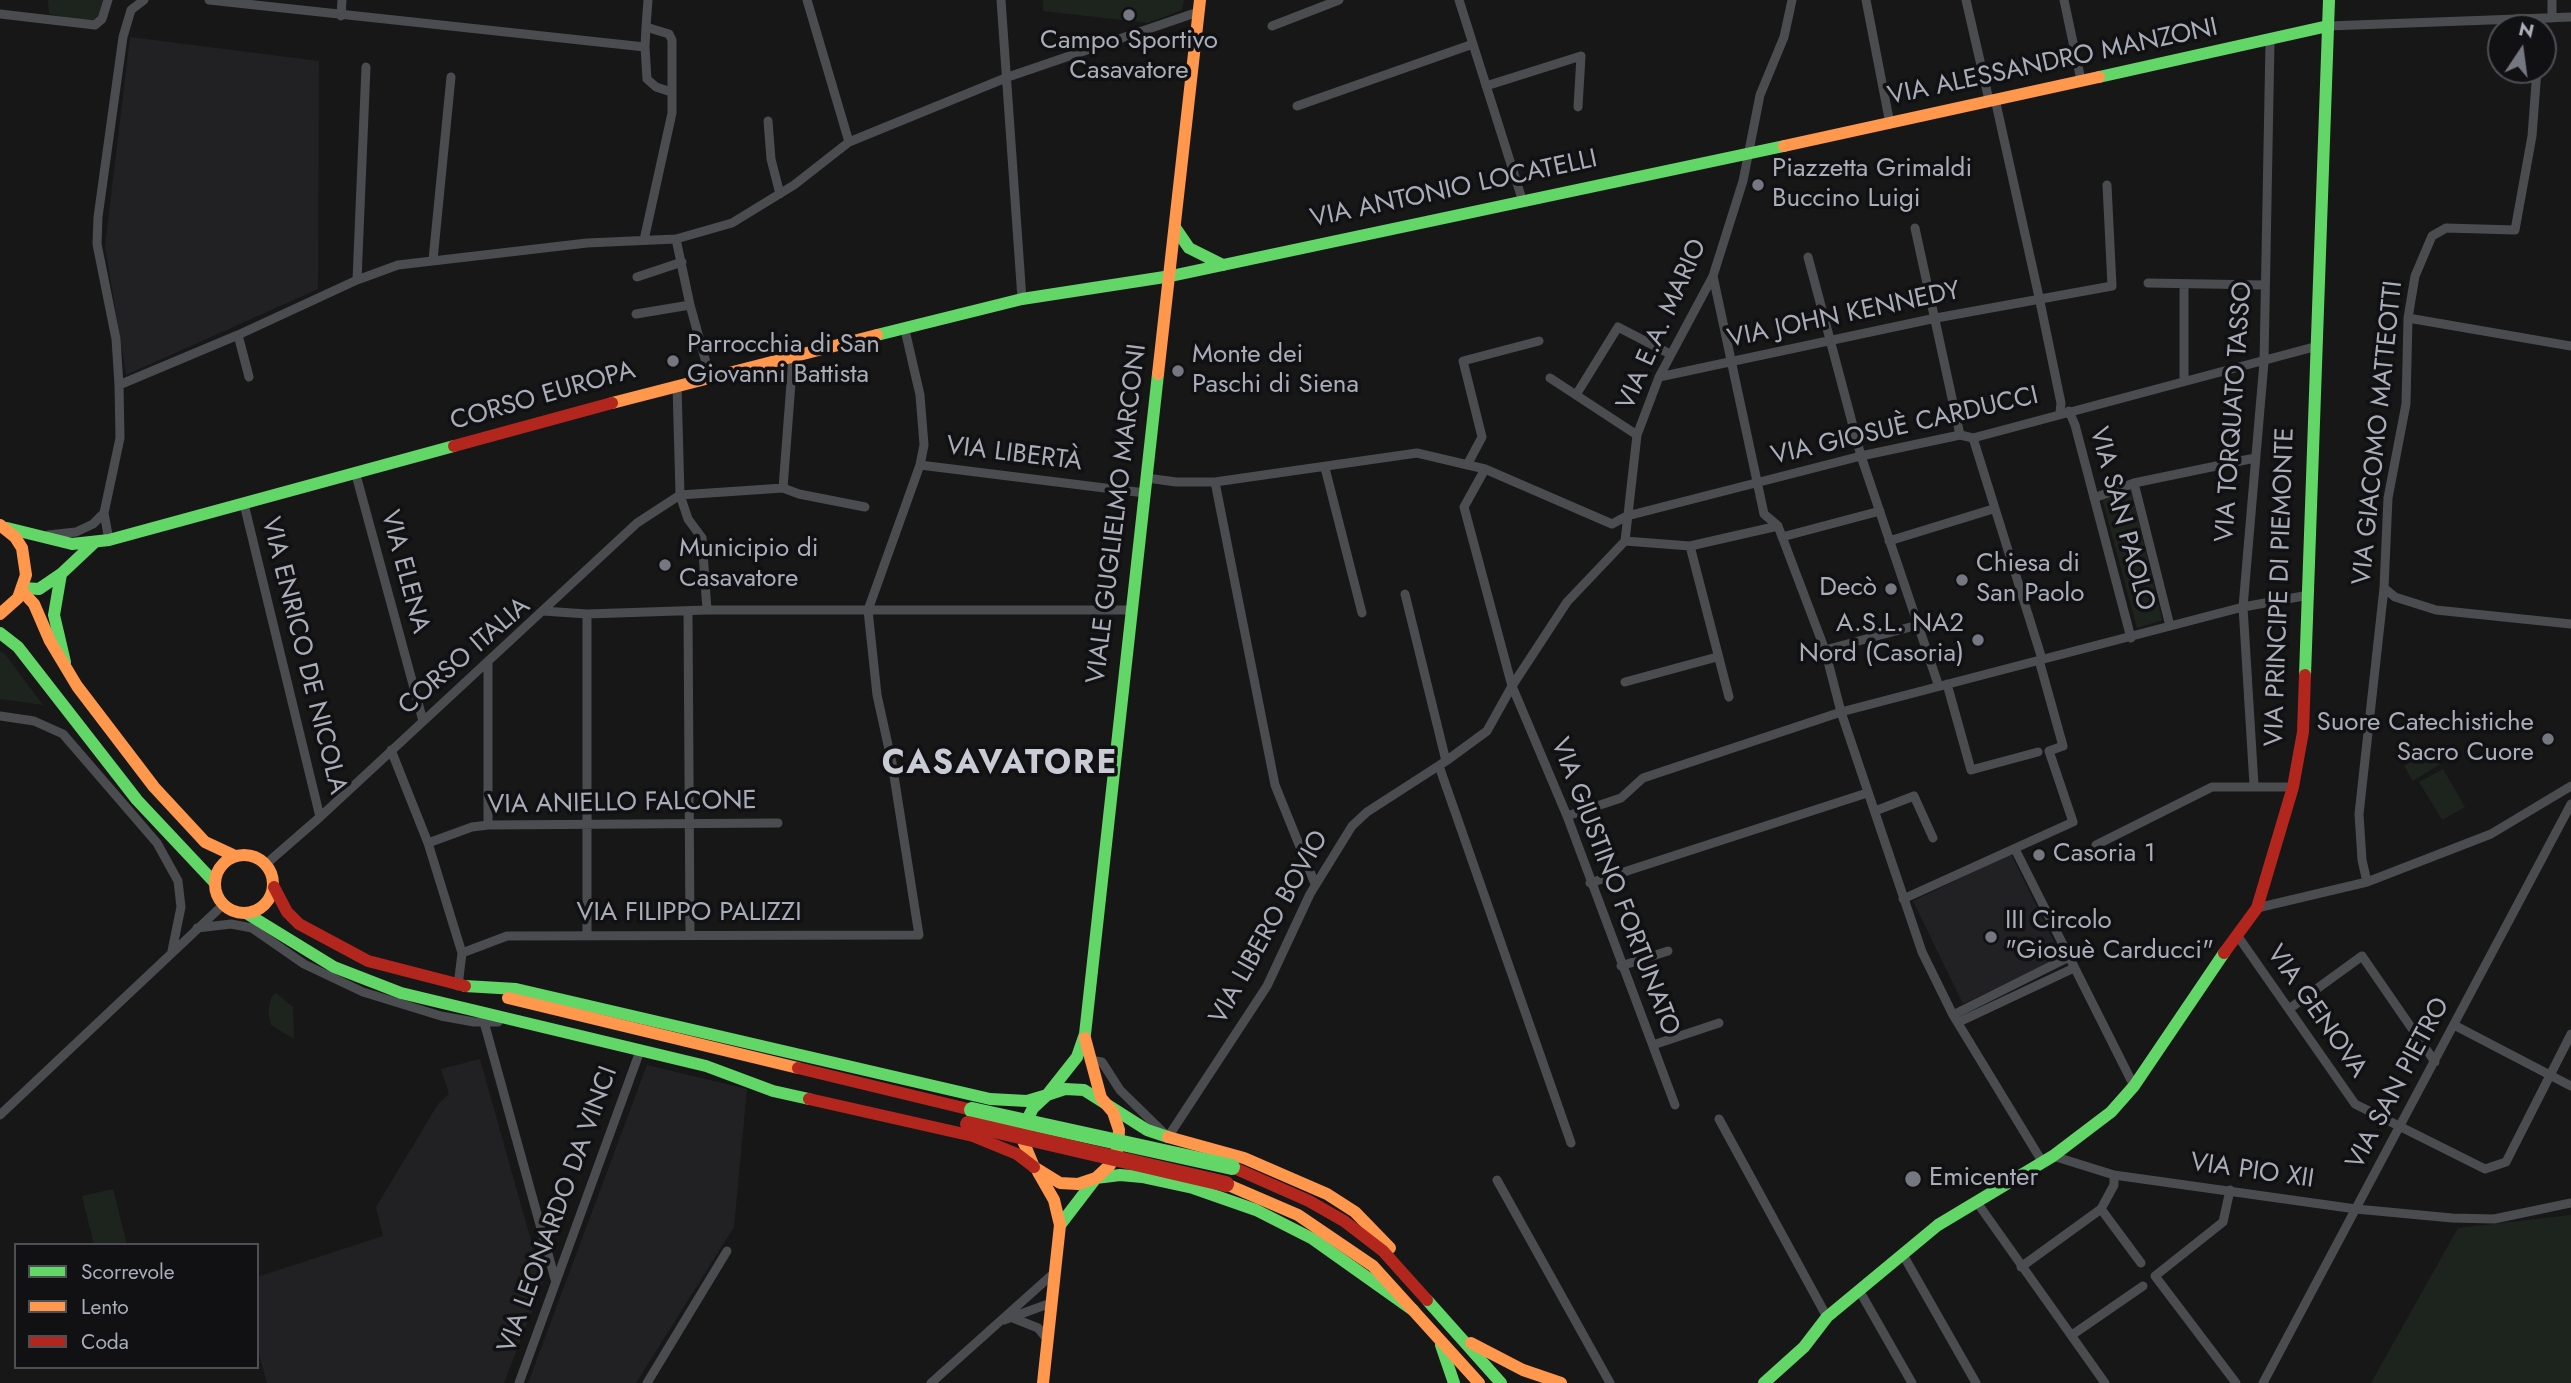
<!DOCTYPE html>
<meta charset="utf-8">
<style>
body{margin:0}
#map{position:relative;width:2571px;height:1383px;overflow:hidden;background:#171717;font-family:Jost,sans-serif}
canvas{display:block}
.legend{position:absolute;left:14px;top:1243px;width:245px;height:126px;box-sizing:border-box;background:#111113;border:2px solid #4d4f55;margin:0;padding:9px 12px;list-style:none;font-size:21px;color:#a8adb8}
.legend li{display:flex;align-items:center;gap:14px;height:35px}
.legend b{width:35px;border:2px solid #4d4f55}
.north{position:absolute;left:2487px;top:14px;width:70px;height:70px;box-sizing:border-box;background:#111113;border:2px solid #4d4f55;border-radius:50%;rotate:13deg;font-size:19px;font-weight:700;line-height:28px;text-align:center;color:#a8adb8}
.north::after{content:'';display:block;margin:auto;width:24px;height:32px;background:#757880;clip-path:polygon(50% 0,100% 100%,50% 72%,0 100%)}
</style>
<div id="map">
<canvas width="2571" height="1383"></canvas>
<ul class="legend">
<li><b style="height:9px;background:#63d668"></b>Scorrevole</li>
<li><b style="height:9px;background:#ff974d"></b>Lento</li>
<li><b style="height:9px;background:#b3261e"></b>Coda</li>
</ul>
<div class="north">N</div>
</div>
<script>
const ctx = document.querySelector('canvas').getContext('2d');
ctx.lineJoin = 'round';
function paint(path, color) {
  ctx.fillStyle = color;
  ctx.fill(path, 'evenodd');
}
function toPath(rows) {
  const path = new Path2D();
  for (const r of rows) {
    if (r.length === 3) {
      path.moveTo(r[0] + r[2], r[1]);
      path.arc(r[0], r[1], r[2], 0, 2 * Math.PI);
      continue;
    }
    path.moveTo(r[0], r[1]);
    for (let i = 2; i < r.length; i += 2) path.lineTo(r[i], r[i + 1]);
  }
  return path;
}
function stroke(path, color, width, dash) {
  ctx.strokeStyle = color;
  ctx.lineWidth = width;
  ctx.lineCap = dash ? 'butt' : 'round';
  ctx.setLineDash(dash || []);
  ctx.stroke(path);
}
function write(font, color, halo, rows, align = 'center') {
  ctx.font = font + ' Jost,sans-serif';
  ctx.lineWidth = 7;
  ctx.setLineDash([]);
  ctx.textBaseline = 'middle';
  ctx.strokeStyle = halo;
  ctx.fillStyle = color;
  for (const [text, x, y, turn = 0] of rows) {
    ctx.save();
    ctx.translate(x, y);
    ctx.rotate((+turn || 0) * Math.PI / 180);
    ctx.textAlign = isNaN(turn) ? turn : align;
    if (halo) ctx.strokeText(text, 0, 0);
    ctx.fillText(text, 0, 0);
    ctx.restore();
  }
}
const built = toPath([
 [130,37,319,61,318,289,126,375,105,246],
 [2011,854,2061,957,1963,1004,1913,901],
 [480,1059,543,1283,504,1383,267,1383,257,1347,257,1277,383,1236,376,1207,438,1104,449,1094,441,1069],
 [647,1065,747,1089,734,1227,636,1383,528,1383]
]);
const green = toPath([
 [48,0,104,0,98,19,84,21,49,14],
 [1043,0,1184,0,1182,10,1148,23,1043,11],
 [2131,490,2162,620,2137,628,2102,498],
 [0,651,5,654,43,705,0,699],
 [2431,750,2440,764,2413,781,2404,766],
 [2443,769,2465,807,2442,820,2419,782],
 [276,993,293,1007,294,1039,271,1025,268,1012,271,998],
 [113,1189,127,1245,94,1245,82,1196],
 [2571,1215,2571,1383,2371,1383,2458,1228]
]);
const street = toPath([
 [209,0,645,47,647,79,656,87,671,92],
 [807,0,849,142],
 [1001,0,1022,299],
 [1459,0,1522,199],
 [1866,0,1890,124],
 [1966,0,1989,100],
 [2064,0,2081,80],
 [0,14,95,25,102,19,108,0],
 [341,16,342,0],
 [2552,18,2552,0],
 [1272,26,1339,0],
 [2328,26,2571,17],
 [645,47,646,27],
 [1486,86,1581,56,1578,107],
 [1995,99,2039,297,2061,403,2060,413],
 [1297,106,1473,44],
 [768,121,771,159,780,194],
 [1915,228,1960,435],
 [676,239,690,305,710,377],
 [644,240,672,113,672,40,669,34,646,27,648,0],
 [1808,257,1861,456,1938,684],
 [433,260,451,77],
 [1713,276,1764,514,1778,526,1825,650,1841,712,1922,952,1953,1015,2043,1163],
 [637,277,682,262],
 [357,280,366,67],
 [2148,283,2265,285],
 [2184,285,2184,381],
 [636,314,690,305],
 [2408,318,2571,346],
 [238,335,249,377],
 [1659,377,1936,318,2112,286,2107,185],
 [1550,378,1637,435],
 [119,385,116,339,97,244,98,217,123,37,131,10,144,0],
 [677,385,680,495,688,519,702,538,707,610],
 [1576,395,1618,327,1670,354],
 [2069,411,2075,425,2131,638],
 [1973,438,2042,659],
 [920,465,1145,493],
 [1467,465,1482,437,1463,361,1539,341],
 [1325,468,1362,613],
 [1485,469,1464,507,1512,686,1567,816,1675,1105],
 [356,475,423,721],
 [1147,478,1176,482,1215,482,1417,453,1485,469,1612,524,1627,516,1861,456,1960,435,1973,438,2314,347],
 [1215,482,1275,785,1315,884],
 [2134,483,2170,626],
 [783,488,793,357],
 [2094,498,2134,483,2255,458],
 [244,504,320,817],
 [104,513,109,540],
 [48,535,76,532,93,524,104,513,120,438,119,385,238,335,357,280,398,265,587,243,676,239,732,223,794,185,849,142,1008,77,1198,12],
 [1782,537,1880,511],
 [1625,541,1690,546,1778,526],
 [1889,541,1993,509],
 [1690,546,1729,697],
 [2384,588,2395,597,2436,610,2571,624],
 [1405,594,1446,761],
 [543,611,587,614,707,610,1130,610],
 [688,612,690,934],
 [587,614,587,935],
 [1825,650,1918,625],
 [488,661,488,825],
 [1625,682,1717,657],
 [1947,684,1971,770,2038,752],
 [0,716,34,721,63,734,157,843,178,881,181,907,172,951],
 [391,750,428,843,462,953,458,986],
 [1439,766,1571,1143],
 [2254,785,2243,607,2264,362,2270,41],
 [1875,811,1914,796,1933,838],
 [1567,816,1621,798,1643,778,1841,712,2243,607,2309,595],
 [428,843,472,827,488,825,778,823],
 [2096,845,2212,787,2293,787],
 [2015,849,2134,1086],
 [266,864,320,817,637,523,680,495,783,488,799,494,865,507],
 [2367,882,2362,860,2359,814,2384,588,2388,498,2406,404,2408,318,2415,276,2432,236,2446,228,2515,230,2532,136,2537,70],
 [1590,883,1867,793],
 [1903,899,2073,822,2049,751,2063,746,2039,660],
 [2257,908,2367,882,2491,834,2571,786],
 [197,928,231,924,252,928,304,964,363,992,441,1016,474,1022,498,1022],
 [2237,935,2355,1104,2485,1169,2506,1162,2571,1034],
 [462,953,507,936,919,935,892,763,877,695,868,610,920,465,924,445,920,395,905,330],
 [1621,966,1668,951],
 [2289,1009,2362,956,2435,1062],
 [1953,1015,2069,957],
 [484,1022,555,1279],
 [1959,1022,2074,968],
 [2454,1025,2571,1086],
 [1653,1045,1719,1023],
 [1089,1060,1102,1062,1120,1090,1168,1137,1267,986,1310,894,1352,826,1367,812,1446,761,1487,731,1512,686,1567,602,1625,541,1637,435,1659,377,1713,276,1743,181,1760,95,1784,37,1792,0],
 [0,1115,224,904],
 [1719,1119,1827,1317],
 [2053,1156,2114,1175,2356,1209,2452,1218,2494,1219,2571,1203],
 [1497,1180,1610,1383],
 [2230,1190,2223,1222,2155,1276,2236,1383],
 [1976,1201,2105,1383],
 [2101,1209,2141,1263],
 [1902,1253,1976,1383],
 [2021,1267,2101,1209,2114,1185,2114,1175],
 [1859,1290,1912,1383],
 [1013,1318,1038,1328,1048,1340],
 [1004,1320,1051,1303],
 [2072,1335,2143,1286],
 [519,1383,640,1051],
 [647,1383,727,1251],
 [931,1383,1055,1272],
 [2263,1383,2571,804]
]);
const fast = toPath([
 [2099,77,2328,26],
 [1176,229,1189,248,1223,265],
 [877,335,1022,299,1171,276,1784,146],
 [7,528,72,544,109,540,454,446],
 [61,574,54,615,65,662],
 [23,588,39,589,61,574,94,543],
 [0,633,18,647,137,800,215,883],
 [2305,675,2329,0],
 [246,913,334,967,401,993,706,1066,773,1091,809,1099],
 [465,986,516,989,990,1099,1027,1101,1047,1095],
 [1047,1095,1077,1057,1085,1034,1158,374],
 [1024,1143,1025,1124,1033,1108,1047,1095,1065,1089,1084,1090,1147,1130,1168,1137],
 [1096,1178,1120,1175,1142,1177,1193,1188,1256,1210,1313,1239,1413,1310],
 [1060,1225,1096,1178],
 [1427,1300,1501,1383],
 [1441,1345,1454,1383],
 [1764,1383,1804,1347,1827,1317,1938,1225,2053,1156,2111,1112,2134,1086,2224,953]
]);
const slow = toPath([
 [1784,146,2099,77],
 [1158,374,1200,0],
 [612,403,877,335],
 [0,525,15,537,22,548,26,575,18,598,0,614],
 [22,591,34,604,50,641,77,686,154,787,205,842,235,856],
 [244,884,29],
 [508,998,798,1068],
 [1168,1137,1244,1158,1327,1194,1355,1212,1390,1248],
 [1024,1143,1034,1167,1060,1183,1078,1184,1096,1178,1110,1165,1118,1148,1119,1130,1113,1112,1101,1098,1085,1038],
 [1038,1172,1054,1200,1060,1225,1043,1383],
 [1226,1184,1298,1215,1373,1266,1479,1383],
 [1471,1343,1523,1370,1561,1383]
]);
const jam = toPath([
 [454,446,612,403],
 [274,887,287,912,299,924,368,961,465,986],
 [2224,953,2257,908,2293,787,2303,732,2305,675],
 [798,1068,972,1110],
 [809,1099,973,1136,1017,1154,1034,1167],
 [1232,1167,1309,1201,1344,1221,1383,1251,1427,1300]
]);
const fastBridge = toPath([
 [972,1110,1232,1167]
]);
const jamBridge = toPath([
 [968,1124,1226,1184]
]);
const markers = [
 [1129,15,7,"#757880"],
 [1758,185,7,"#757880"],
 [673,361,7,"#757880"],
 [1178,371,7,"#757880"],
 [665,565,7,"#757880"],
 [1962,580,7,"#757880"],
 [1891,589,7,"#757880"],
 [1978,640,7,"#757880"],
 [2548,739,7,"#757880"],
 [2039,855,7,"#757880"],
 [1991,937,7,"#757880"],
 [1913,1179,9,"#757880"]
];
const poiNames = [
 ["Campo Sportivo",1129,42,"center"],
 ["Casavatore",1129,72,"center"],
 ["Piazzetta Grimaldi",1772,170],
 ["Buccino Luigi",1772,200],
 ["Parrocchia di San",687,346],
 ["Giovanni Battista",687,376],
 ["Monte dei",1192,356],
 ["Paschi di Siena",1192,386],
 ["Municipio di",679,550],
 ["Casavatore",679,580],
 ["Chiesa di",1976,565],
 ["San Paolo",1976,595],
 ["Decò",1877,589,"right"],
 ["A.S.L. NA2",1964,625,"right"],
 ["Nord (Casoria)",1964,655,"right"],
 ["Suore Catechistiche",2534,724,"right"],
 ["Sacro Cuore",2534,754,"right"],
 ["Casoria 1",2053,855],
 ["III Circolo",2005,922],
 ["\"Giosuè Carducci\"",2005,952],
 ["Emicenter",1929,1179]
];
const streetNames = [
 ["VIA ALESSANDRO MANZONI",2053,63,-12],
 ["VIA ANTONIO LOCATELLI",1454,190,-12],
 ["VIA JOHN KENNEDY",1844,316,-12],
 ["VIA E.A. MARIO",1663,325,-66],
 ["CORSO EUROPA",543,397,-16],
 ["VIA TORQUATO TASSO",2235,412,-86],
 ["VIA GIOSUÈ CARDUCCI",1905,427,-13],
 ["VIA GIACOMO MATTEOTTI",2379,433,-84],
 ["VIA LIBERTÀ",1014,455,7],
 ["VIALE GUGLIELMO MARCONI",1118,514,-83],
 ["VIA SAN PAOLO",2121,519,75],
 ["VIA ELENA",404,572,75],
 ["VIA PRINCIPE DI PIEMONTE",2281,587,-88],
 ["VIA ENRICO DE NICOLA",303,656,76],
 ["CORSO ITALIA",465,657,-41],
 ["VIA ANIELLO FALCONE",622,804,-1],
 ["VIA GIUSTINO FORTUNATO",1614,887,69],
 ["VIA FILIPPO PALIZZI",689,914],
 ["VIA LIBERO BOVIO",1270,928,-61],
 ["VIA GENOVA",2316,1012,55],
 ["VIA SAN PIETRO",2399,1084,-62],
 ["VIA PIO XII",2252,1172,8],
 ["VIA LEONARDO DA VINCI",559,1210,-70]
];
const districtNames = [
 ["CASAVATORE",1000,765]
];
paint(built, '#212123');
paint(green, '#1d241e');
stroke(street, '#4b4c50', 9);
stroke(fast, '#63d668', 12);
stroke(slow, '#ff974d', 12);
stroke(jam, '#b3261e', 12);
stroke(fastBridge, '#63d668', 16);
stroke(jamBridge, '#b3261e', 16);
for (const [x, y, r, color] of markers) {
  const dot = new Path2D();
  dot.arc(x, y, r, 0, 2 * Math.PI);
  ctx.fillStyle = color;
  ctx.fill(dot);
  stroke(dot, '#111113', 2.5);
}
write('26px', '#a8adb8', '#111113', poiNames, 'left');
write('26px', '#a8adb8', '#111113', streetNames);
ctx.letterSpacing = '2px';
write('bold 33px', '#c9ccd4', '#111113', districtNames);
ctx.letterSpacing = '0px';
</script>
